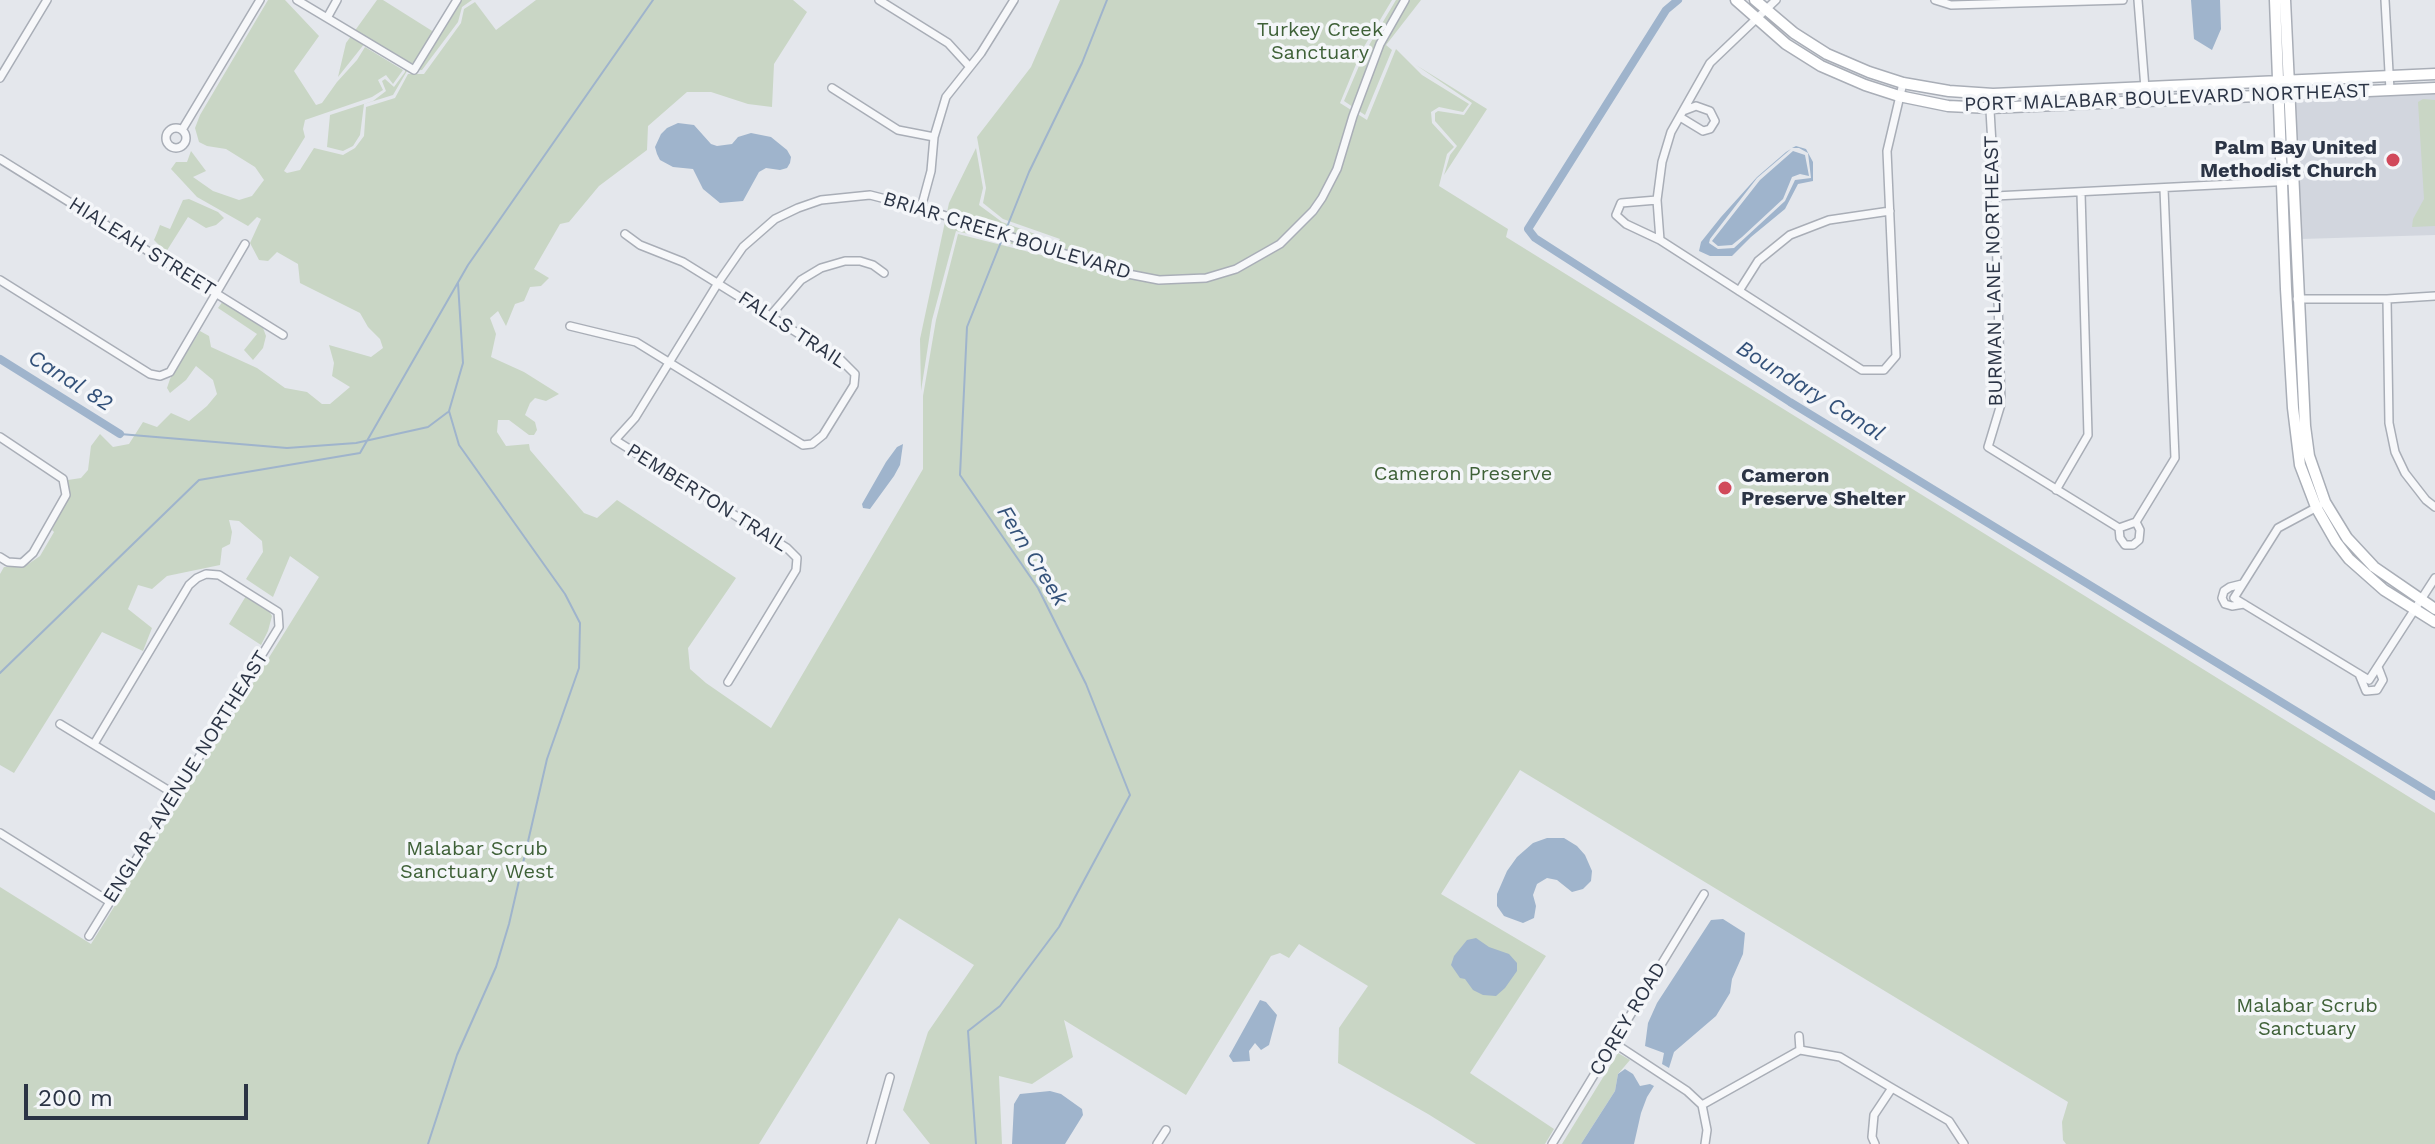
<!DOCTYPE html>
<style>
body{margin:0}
#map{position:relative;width:2435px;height:1144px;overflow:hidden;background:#e4e7ec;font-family:"Work Sans",sans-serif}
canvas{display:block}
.scale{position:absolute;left:24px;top:1084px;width:224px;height:36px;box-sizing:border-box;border:4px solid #2b3445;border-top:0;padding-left:10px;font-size:24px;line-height:28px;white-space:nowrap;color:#2b3445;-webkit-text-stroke:6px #f4f6f9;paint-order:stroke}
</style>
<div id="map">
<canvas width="2435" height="1144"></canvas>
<div class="scale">200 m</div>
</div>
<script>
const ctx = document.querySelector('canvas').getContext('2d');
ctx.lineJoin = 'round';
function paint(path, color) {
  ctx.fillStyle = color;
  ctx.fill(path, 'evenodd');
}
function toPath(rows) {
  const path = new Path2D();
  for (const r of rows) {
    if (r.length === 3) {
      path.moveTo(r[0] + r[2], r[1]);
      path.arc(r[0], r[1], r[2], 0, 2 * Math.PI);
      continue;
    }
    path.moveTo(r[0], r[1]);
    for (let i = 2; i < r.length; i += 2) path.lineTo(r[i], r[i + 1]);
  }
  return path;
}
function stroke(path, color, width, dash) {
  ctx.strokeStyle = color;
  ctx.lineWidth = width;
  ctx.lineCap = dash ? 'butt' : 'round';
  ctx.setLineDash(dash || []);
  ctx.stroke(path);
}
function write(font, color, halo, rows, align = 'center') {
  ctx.font = font + ' "Work Sans",sans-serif';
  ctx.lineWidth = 7;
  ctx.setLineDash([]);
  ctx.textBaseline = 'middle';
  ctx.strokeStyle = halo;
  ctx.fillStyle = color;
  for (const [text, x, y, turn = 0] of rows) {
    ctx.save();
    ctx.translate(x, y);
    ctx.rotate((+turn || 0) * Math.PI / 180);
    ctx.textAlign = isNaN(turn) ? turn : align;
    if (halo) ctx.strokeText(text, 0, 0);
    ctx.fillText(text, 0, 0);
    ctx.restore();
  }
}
const built = toPath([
 [2435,92,2435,235,2301,239,2295,100]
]);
const green = toPath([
 [268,0,285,0,319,36,294,71,316,105,322,103,337,82,357,60,365,47,403,70,393,84,386,75,378,80,383,90,372,97,305,120,303,129,305,137,284,171,287,173,300,170,314,148,343,155,355,148,364,136,366,107,395,98,408,74,424,74,461,23,464,9,475,2,496,30,536,0,793,0,807,12,774,64,772,107,748,104,711,92,687,92,648,126,647,150,599,186,569,222,560,224,534,269,549,278,541,286,530,287,524,301,515,304,506,326,498,311,490,318,496,334,491,357,524,372,559,394,546,401,535,398,530,403,525,415,535,422,537,430,534,435,529,435,509,420,498,420,497,432,506,446,529,444,530,450,584,513,597,518,617,500,736,578,688,648,690,669,706,683,771,728,923,469,923,396,936,320,958,234,1049,257,1060,239,1003,219,983,203,986,188,977,137,1031,67,1060,0,1392,0,1362,50,1340,103,1367,120,1396,49,1422,75,1469,104,1463,112,1439,107,1431,112,1432,123,1454,147,1447,154,1439,186,1508,229,1506,237,2435,813,2435,1144,2066,1144,2063,1140,2062,1122,2068,1102,1520,770,1441,894,1546,956,1470,1073,1554,1129,1545,1144,1476,1144,1428,1114,1338,1063,1339,1028,1368,986,1299,944,1289,958,1280,953,1271,956,1186,1095,1064,1020,1073,1057,1032,1084,999,1076,1002,1144,930,1144,903,1110,928,1032,974,965,899,918,759,1144,0,1144,0,887,91,944,319,577,290,556,273,597,246,579,263,552,262,541,239,521,229,520,232,532,230,544,222,548,220,565,167,576,152,589,138,585,128,609,152,628,143,651,102,632,14,773,0,765,0,574,4,567,24,567,40,556,54,532,52,530,69,495,68,480,81,478,88,470,91,446,100,434,113,447,129,444,143,422,157,427,171,413,189,421,207,406,217,394,213,380,196,366,186,380,170,393,167,388,170,379,200,331,209,336,211,347,257,368,285,388,307,392,322,404,330,404,350,387,332,376,334,363,329,345,371,357,383,348,380,339,368,327,360,313,300,283,298,264,277,252,268,261,259,260,250,243,261,219,257,217,248,226,197,197,171,169,176,162,187,162,191,151,206,171,193,177,213,191,239,200,252,196,264,180,255,167,226,149,207,146,199,142,195,128,200,115],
 [377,0,383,0,437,34,459,0,472,0,462,7,458,22,422,70,407,71,393,95,364,104,360,135,353,146,343,151,327,147,330,115,373,101,386,91,382,81,385,79,394,87,405,72,405,68,365,43,338,77,346,43],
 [1396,0,1421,0,1386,45,1392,50,1365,115,1344,101,1365,52],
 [1416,65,1487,109,1444,175,1450,155,1457,146,1435,121,1435,113,1438,111,1464,115,1472,103],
 [2423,99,2435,100,2435,226,2412,227,2413,219,2424,199,2418,102],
 [976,148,983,188,979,205,1002,222,1035,234,1033,249,956,231,932,320,921,391,920,339,949,203],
 [189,199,218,212,224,218,216,225,206,228,188,217,166,252,154,240,157,233,160,225,170,229,183,200],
 [223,301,263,328,266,336,263,348,253,360,244,350,257,334,218,308],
 [246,596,267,608,272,616,268,631,261,645,229,624],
 [1618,1053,1630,1060,1618,1074,1615,1091,1581,1144,1562,1144]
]);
const water = toPath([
 [2191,0,2220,0,2221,29,2212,50,2194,39],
 [678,123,694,125,711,144,717,146,732,144,738,137,751,133,771,137,787,150,791,157,790,163,787,168,780,170,766,168,759,172,743,201,720,203,703,189,693,169,673,167,660,160,657,154,655,147,661,134,667,128],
 [1796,146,1806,149,1813,162,1813,181,1798,184,1785,209,1751,237,1732,256,1710,256,1699,251,1701,242,1721,217,1757,177,1786,152,1791,149,1757,178,1710,239,1709,243,1718,249,1734,248,1785,201,1795,180,1811,178,1808,153,1799,148,1792,148],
 [1793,151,1805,155,1809,176,1800,174,1792,177,1783,199,1742,237,1732,245,1718,246,1712,241,1760,180],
 [903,444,900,465,894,476,870,509,863,508,862,504,886,462,897,447],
 [1547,838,1564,838,1577,846,1585,855,1592,871,1591,881,1583,889,1572,892,1557,880,1547,878,1537,884,1533,895,1536,906,1534,918,1523,923,1504,916,1497,906,1497,894,1507,871,1517,857,1533,843],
 [1723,919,1745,933,1743,954,1732,979,1730,993,1716,1016,1674,1052,1669,1068,1662,1064,1664,1053,1645,1046,1648,1023,1657,1003,1711,920],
 [1476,938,1489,947,1509,954,1517,963,1517,971,1505,988,1496,996,1483,995,1473,990,1465,979,1460,978,1451,965,1454,956,1467,940],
 [1260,1000,1266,1002,1277,1015,1269,1045,1261,1050,1255,1043,1249,1051,1250,1061,1233,1062,1229,1056],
 [1625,1069,1633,1074,1640,1086,1650,1084,1654,1086,1647,1097,1641,1113,1634,1144,1581,1144,1615,1091,1618,1074],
 [1050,1091,1061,1094,1082,1109,1083,1115,1065,1144,1012,1144,1014,1104,1020,1094]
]);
const stream = toPath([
 [120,434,287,448,356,443,428,427,448,412],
 [0,673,199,480,360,453,468,265,653,0],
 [428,1144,457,1055,496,967,509,924,547,759,579,668,580,623,565,594,459,445,449,411,463,363,458,283],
 [976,1144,968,1031,1000,1006,1059,927,1130,795,1086,684,1038,588,960,475,967,327,1029,172,1082,63,1107,0]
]);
const canal = toPath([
 [1678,0,1666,10,1528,229,1535,238,1790,402,2435,796],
 [0,359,120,434]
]);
const street = toPath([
 [297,0,414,70,457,0],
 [879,0,948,43,969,66],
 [1776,0,1710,63,1671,132,1662,162,1657,200,1660,240,1862,370,1884,370,1896,356,1887,151,1903,83],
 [1935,0,1951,5,2123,0],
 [2138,0,2146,101],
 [2385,0,2390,90],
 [327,18,337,0],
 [0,78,47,0],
 [832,88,898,130,934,137],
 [1989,93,1995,196,2001,404,1988,447,2119,528],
 [1680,117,1703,131,1710,129,1715,121,1710,111,1696,106,1683,111],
 [176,138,10],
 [182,130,260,0],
 [0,159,283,335],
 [1995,196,2294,181],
 [1657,200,1621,203,1616,215,1626,224,1660,240],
 [921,208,931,171,934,137,946,97,981,53,1014,0],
 [0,280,150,374,160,376,170,372,245,244],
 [1739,291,1758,261,1790,235,1829,220,1890,211],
 [2297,299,2387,299,2435,296],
 [2387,299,2389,423,2395,452,2405,473,2426,500,2435,507],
 [771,315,801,280,821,268,845,261,860,261,873,265,884,273],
 [570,326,636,342,803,445,812,444,823,435,854,385,855,374,841,360,683,262,640,245,625,234],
 [0,437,63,479,66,495,33,553,22,563,8,562,0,557],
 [2056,490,2088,435,2081,193],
 [2319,506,2278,528,2234,598,2369,680,2435,578],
 [2119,528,2136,522,2175,458,2164,189],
 [2119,528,2120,538,2125,545,2133,545,2139,540,2140,530,2136,522],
 [2242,584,2230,587,2224,591,2222,598,2225,604,2232,606,2244,604],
 [2359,674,2366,691,2377,690,2383,680,2378,667],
 [728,682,796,570,797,558,787,548,615,440,635,418,718,283,743,247,775,219,798,208,821,200,870,195,921,208,1128,274,1159,280,1206,278,1236,269,1280,244,1313,211,1322,198,1337,169,1353,116,1380,44,1405,0],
 [60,724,176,795],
 [0,833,110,902],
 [89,936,279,627,278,612,219,575,206,574,197,578,189,585,94,744],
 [1799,1036,1800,1050],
 [1614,1043,1687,1091,1702,1105,1707,1130,1705,1144],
 [1702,1105,1800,1050,1840,1057,1892,1088,1949,1121,1964,1144],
 [871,1144,890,1077],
 [1157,1144,1166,1130],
 [1552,1144,1704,894],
 [1875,1144,1872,1137,1874,1115,1892,1088]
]);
const secondary = toPath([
 [1736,0,1786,44,1821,66,1865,85,1899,96,1948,106,1990,108,2435,88],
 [1755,0,1794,33,1827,54,1869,72,1903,83,1949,91,1993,94,2435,74],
 [2275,0,2286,289,2293,408,2300,465,2316,507,2336,542,2349,559,2384,590,2435,622],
 [2285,0,2305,426,2309,456,2325,502,2347,538,2374,567,2435,609]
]);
const markers = [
 [2393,160,8,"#d1495b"],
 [1725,488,8,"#d1495b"]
];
const parkNames = [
 ["Turkey Creek",1320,30],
 ["Sanctuary",1320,53],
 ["Cameron Preserve",1463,474],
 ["Malabar Scrub",477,849],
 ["Sanctuary West",477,872],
 ["Malabar Scrub",2307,1006],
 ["Sanctuary",2307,1029]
];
const streetNames = [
 ["PORT MALABAR BOULEVARD NORTHEAST",2167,98,-2],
 ["BRIAR CREEK BOULEVARD",1007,236,17],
 ["HIALEAH STREET",142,247,32],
 ["BURMAN LANE NORTHEAST",1994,271,-91],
 ["FALLS TRAIL",792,330,33],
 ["PEMBERTON TRAIL",707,498,32],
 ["ENGLAR AVENUE NORTHEAST",186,777,-58],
 ["COREY ROAD",1628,1019,-59]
];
const poiNames = [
 ["Palm Bay United",2377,148],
 ["Methodist Church",2377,171],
 ["Cameron",1741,476,"left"],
 ["Preserve Shelter",1741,499,"left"]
];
const waterNames = [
 ["Canal 82",70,381,32],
 ["Boundary Canal",1810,391,32],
 ["Fern Creek",1032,556,58]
];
paint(built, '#d2d6de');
paint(green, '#c9d6c5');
paint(water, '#9fb4cc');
stroke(stream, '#9fb4cc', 2);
stroke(canal, '#9fb4cc', 8);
stroke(street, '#a9aeb7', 10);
stroke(secondary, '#a9aeb7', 13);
stroke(street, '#f7f8fa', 7);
stroke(secondary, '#fff', 10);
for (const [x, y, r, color] of markers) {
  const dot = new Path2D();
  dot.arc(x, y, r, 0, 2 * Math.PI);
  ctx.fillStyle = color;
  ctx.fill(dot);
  stroke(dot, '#f4f6f9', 3);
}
write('20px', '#3f6138', '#f4f6f9', parkNames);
write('20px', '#2b3445', '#f4f6f9', streetNames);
write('bold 20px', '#2b3445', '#f4f6f9', poiNames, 'right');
write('italic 22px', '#34527a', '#f4f6f9', waterNames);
</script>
